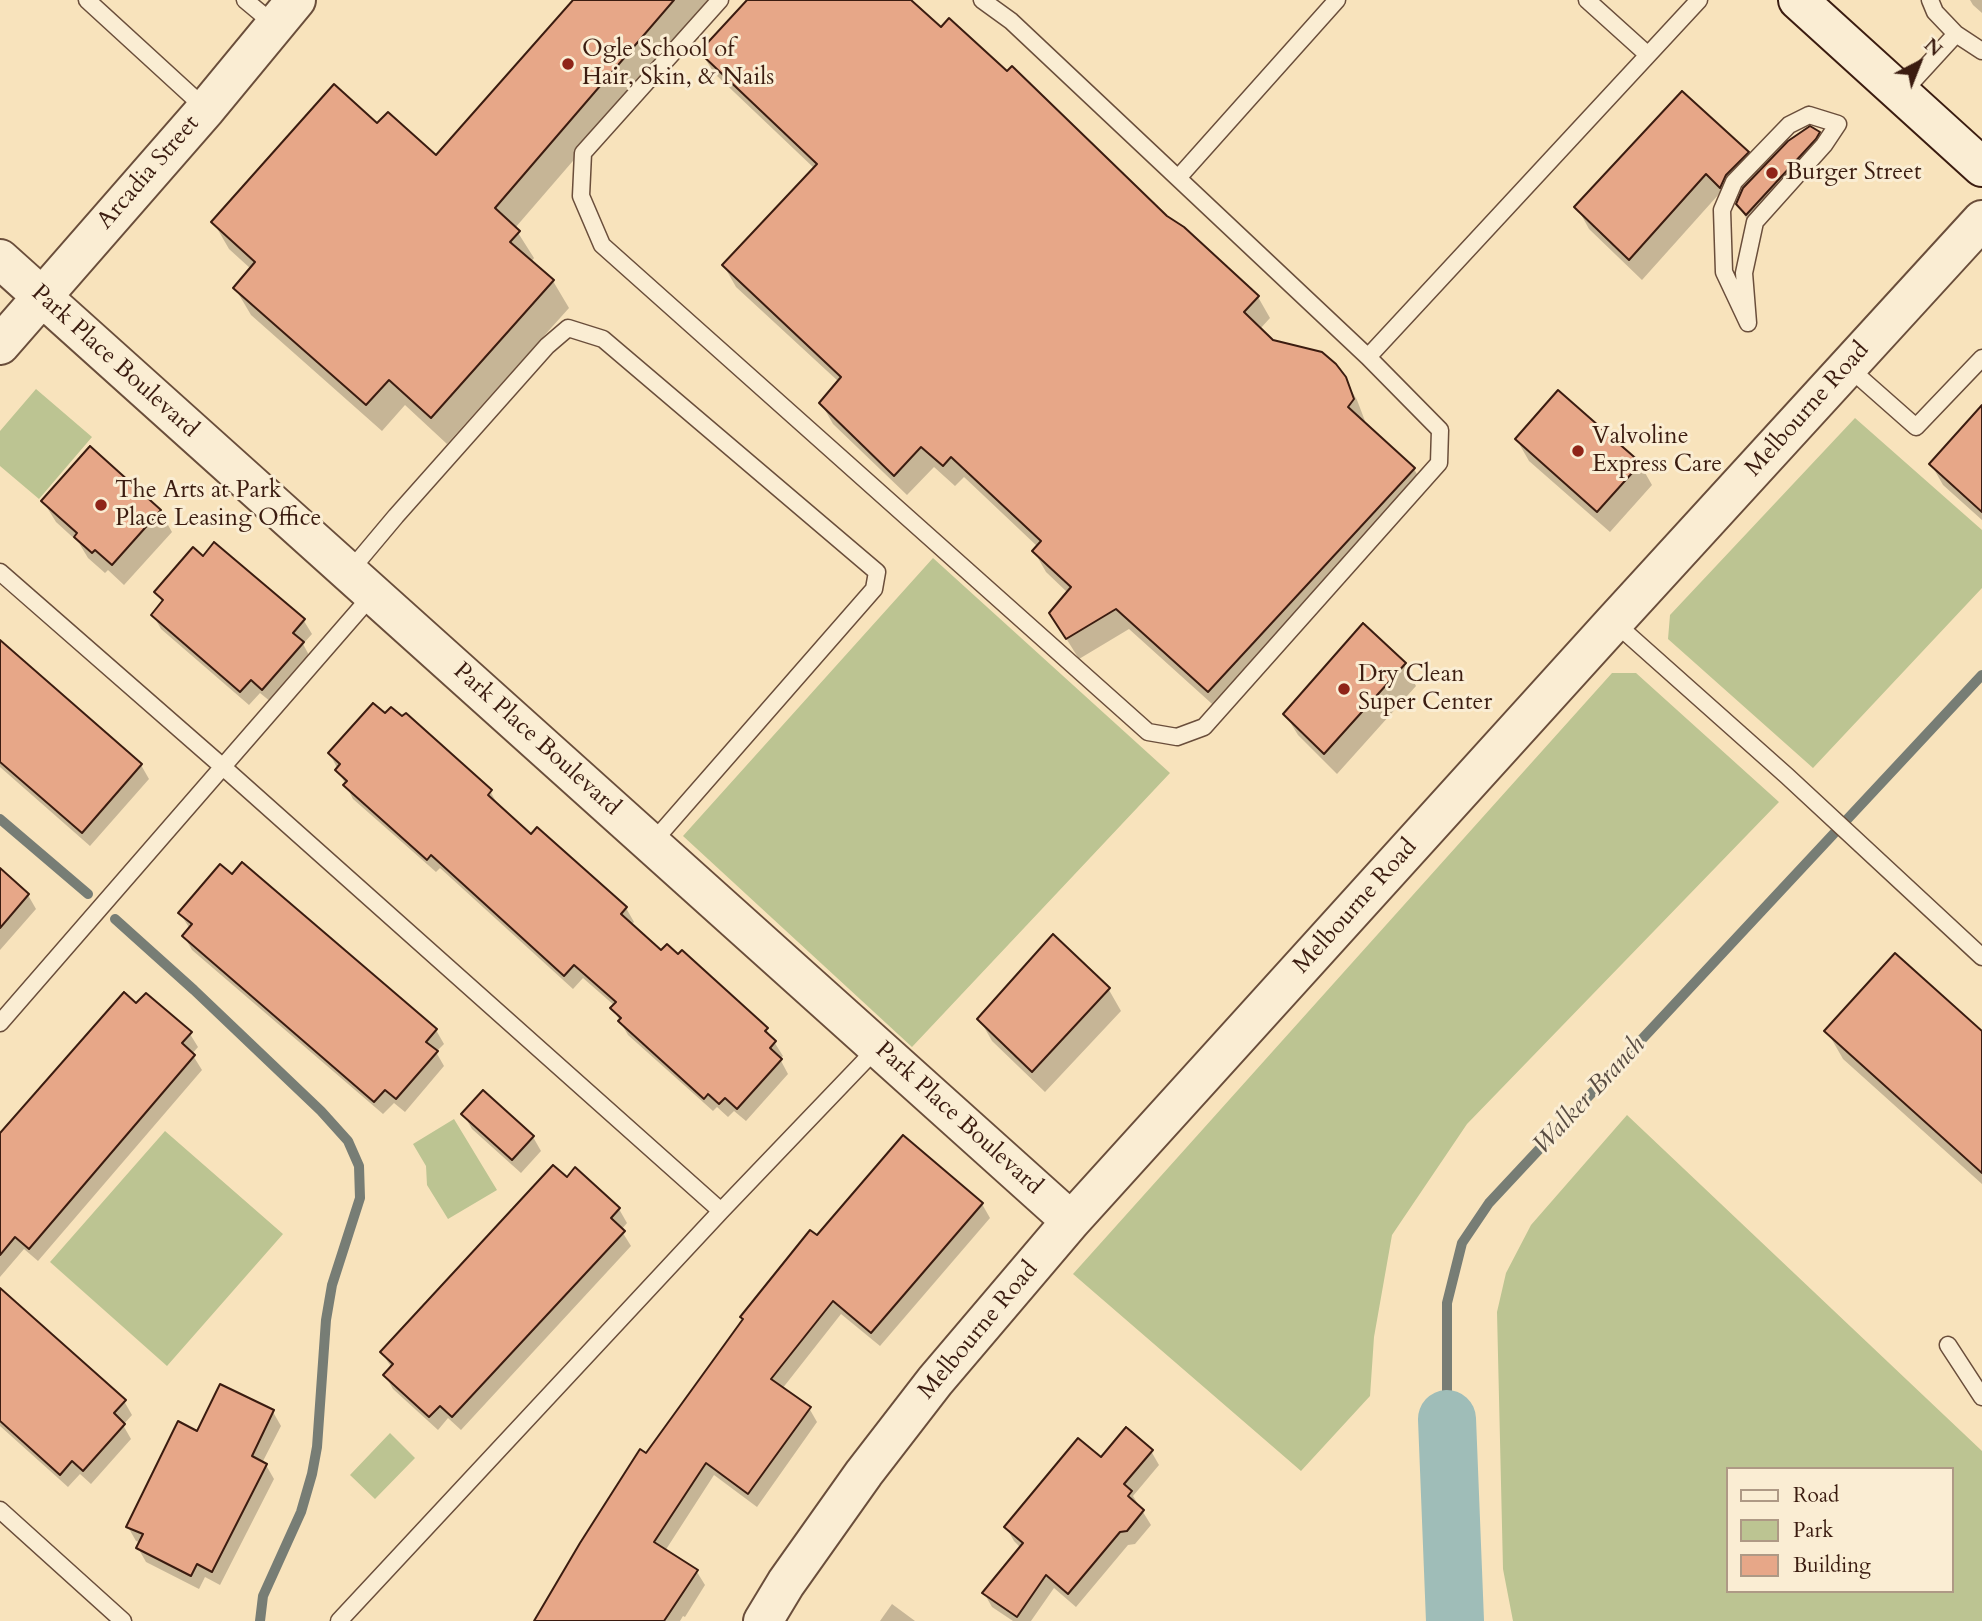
<!DOCTYPE html>
<style>
body{margin:0}
#map{position:relative;width:1982px;height:1621px;overflow:hidden;background:#f8e3bc;font-family:Cardo,serif}
canvas{display:block}
.legend{position:absolute;left:1726px;top:1467px;width:228px;height:126px;box-sizing:border-box;background:#faedd3;border:2px solid #ae9985;margin:0;padding:9px 12px;list-style:none;font-size:21px;color:#3b1c10}
.legend li{display:flex;align-items:center;gap:14px;height:35px}
.legend b{width:35px;border:2px solid #ae9985}
.north{position:absolute;left:1884px;top:28px;width:70px;height:70px;-webkit-text-stroke:5px #faedd3;paint-order:stroke;rotate:42deg;font-size:19px;font-weight:700;line-height:28px;text-align:center;color:#3b1c10}
.north::after{content:'';display:block;margin:auto;width:24px;height:32px;background:#3b1c10;clip-path:polygon(50% 0,100% 100%,50% 72%,0 100%)}
</style>
<div id="map">
<canvas width="1982" height="1621"></canvas>
<ul class="legend">
<li><b style="height:9px;background:#faedd3"></b>Road</li>
<li><b style="height:19px;background:#bcc492"></b>Park</li>
<li><b style="height:19px;background:#e7a788"></b>Building</li>
</ul>
<div class="north">N</div>
</div>
<script>
const ctx = document.querySelector('canvas').getContext('2d');
ctx.lineJoin = 'round';
function paint(path, color) {
  ctx.fillStyle = color;
  ctx.fill(path, 'evenodd');
}
function toPath(rows) {
  const path = new Path2D();
  for (const r of rows) {
    path.moveTo(r[0], r[1]);
    for (let i = 2; i < r.length; i += 2) path.lineTo(r[i], r[i + 1]);
  }
  return path;
}
function stroke(path, color, width, dash) {
  ctx.strokeStyle = color;
  ctx.lineWidth = width;
  ctx.lineCap = dash ? 'butt' : 'round';
  ctx.setLineDash(dash || []);
  ctx.stroke(path);
}
function write(font, color, halo, rows, align = 'center') {
  ctx.font = font + ' Cardo,serif';
  ctx.lineWidth = 6;
  ctx.setLineDash([]);
  ctx.textBaseline = 'middle';
  ctx.strokeStyle = halo;
  ctx.fillStyle = color;
  for (const [text, x, y, turn = 0] of rows) {
    ctx.save();
    ctx.translate(x, y);
    ctx.rotate((+turn || 0) * Math.PI / 180);
    ctx.textAlign = isNaN(turn) ? turn : align;
    if (halo) ctx.strokeText(text, 0, 0);
    ctx.fillText(text, 0, 0);
    ctx.restore();
  }
}
const green = toPath([
 [36,389,92,437,39,499,0,466,0,431],
 [1855,418,1982,530,1982,588,1813,768,1668,639,1670,615],
 [933,558,1170,773,912,1047,683,836],
 [1612,673,1636,673,1779,802,1467,1124,1392,1235,1374,1337,1370,1396,1301,1471,1073,1274],
 [1627,1115,1982,1451,1982,1621,1513,1621,1503,1569,1497,1312,1506,1273,1531,1225],
 [1728,1469,1952,1469,1952,1591,1728,1591],
 [454,1119,497,1190,448,1219,427,1185,426,1166,413,1144],
 [165,1131,283,1234,167,1366,50,1262],
 [390,1433,415,1458,375,1499,350,1475]
]);
const shadow = toPath([
 [576,0,712,0,515,228,534,258,531,262,553,281,569,308,447,444,405,405,382,431,251,315,235,288,251,269,229,249,214,223,377,125,436,158],
 [749,0,908,0,1258,297,1270,318,1260,329,1272,341,1344,378,1357,400,1365,421,1363,423,1414,469,1426,490,1221,712,1129,629,1079,659,1064,635,1068,593,1046,572,1034,551,1038,547,964,477,955,486,934,467,907,495,833,424,821,403,839,382,736,287,724,266,815,169,714,73,701,52],
 [1970,0,1982,0,1982,13,1973,5],
 [1819,133,1827,147,1755,227,1746,218,1736,201,1732,208,1719,194,1642,280,1589,229,1577,207,1747,153,1760,174],
 [1982,407,1982,520,1943,485,1931,464],
 [1517,440,1640,464,1652,485,1610,532,1529,461],
 [43,501,160,511,172,532,124,585,108,570,105,573,88,558,79,543,56,522],
 [203,558,304,621,312,634,303,644,310,657,271,702,260,693,249,705,161,629,153,615,163,603,156,592],
 [0,642,141,765,149,779,90,846,0,767],
 [1404,664,1416,686,1337,774,1298,735,1285,714],
 [330,754,490,791,498,805,531,836,626,908,634,922,631,925,662,952,766,1029,783,1056,780,1059,788,1074,746,1121,734,1111,728,1117,717,1107,713,1111,628,1035,613,1009,615,1006,583,978,573,989,440,868,436,872,353,799],
 [0,870,28,895,36,909,0,950],
 [232,877,436,1030,444,1044,436,1052,444,1066,405,1112,394,1103,383,1114,192,950,184,936,190,929,180,913],
 [1053,937,1109,990,1121,1011,1045,1092,992,1041,980,1020],
 [137,1006,190,1034,198,1047,192,1054,202,1070,38,1261,24,1249,0,1277,0,1137],
 [1827,1031,1982,1034,1982,1184,1843,1059],
 [483,1093,533,1137,541,1151,521,1173,472,1129,464,1115],
 [567,1180,619,1209,627,1223,621,1230,631,1246,461,1430,448,1418,438,1430,393,1389,385,1375,392,1368,382,1353],
 [982,1204,990,1218,880,1346,841,1314,782,1389,809,1408,817,1422,757,1507,714,1475,665,1551,697,1572,705,1585,685,1617,683,1616,680,1621,535,1621,647,1455,818,1238],
 [0,1291,124,1401,132,1415,123,1425,131,1439,91,1484,80,1474,68,1487,0,1426],
 [273,1412,281,1426,262,1463,266,1465,274,1479,220,1585,205,1577,199,1589,146,1562,138,1548,141,1543,136,1541,128,1527,198,1433],
 [1151,1451,1159,1465,1133,1496,1151,1525,1135,1544,1128,1545,1076,1607,1054,1588,1031,1621,1013,1621,992,1607,984,1593,1021,1548,1014,1541,1006,1527,1101,1459],
 [892,1604,915,1621,880,1621]
]);
const stream = toPath([
 [0,819,88,894],
 [115,919,194,990,321,1111,348,1141,359,1166,360,1198,332,1285,326,1320,317,1447,312,1474,301,1512,263,1596,260,1621],
 [1447,1419,1447,1303,1462,1243,1489,1203,1982,675]
]);
const river = toPath([
 [1447,1419,1455,1621]
]);
const building = toPath([
 [573,0,674,0,495,208,520,231,510,242,554,280,431,418,389,380,366,405,233,288,255,262,211,222,334,84,377,123,388,112,436,155,573,0],
 [747,0,911,0,941,27,949,18,1007,71,1012,66,1167,216,1184,227,1259,296,1244,312,1273,340,1322,352,1336,364,1346,377,1354,399,1348,407,1415,468,1208,692,1116,609,1066,639,1049,613,1071,587,1032,551,1041,541,951,457,943,466,921,447,894,476,819,403,841,377,722,265,817,164,699,52,747,0],
 [1682,91,1749,152,1726,175,1720,188,1706,174,1629,260,1574,207,1682,91],
 [1810,126,1820,132,1816,139,1746,215,1736,204,1743,188,1788,141,1810,126],
 [1558,390,1641,463,1597,512,1515,439,1558,390],
 [1982,405,1982,512,1929,464,1982,405],
 [90,446,161,510,112,565,95,550,92,553,74,537,77,533,41,501,90,446],
 [214,542,305,619,293,633,304,642,262,690,251,680,240,692,151,615,163,600,154,592,193,547,203,556,214,542],
 [1363,623,1406,663,1324,754,1283,714,1363,623],
 [0,640,142,764,82,833,0,762,0,640],
 [373,703,385,713,391,707,402,716,406,713,492,790,488,795,531,834,537,827,627,907,621,914,661,950,667,944,678,954,682,950,768,1028,765,1031,776,1041,770,1048,782,1059,737,1109,725,1098,719,1104,708,1094,704,1099,618,1021,621,1018,610,1008,616,1002,574,965,564,976,431,855,427,860,343,785,347,781,335,770,340,764,328,753,373,703],
 [242,862,437,1029,426,1042,438,1051,396,1099,385,1090,374,1102,182,936,192,924,178,913,220,864,232,874,242,862],
 [0,868,29,894,0,928,0,868],
 [1053,934,1110,988,1032,1072,977,1019,1053,934],
 [1895,953,1982,1031,1982,1173,1824,1031,1895,953],
 [124,992,136,1003,146,993,192,1032,182,1043,195,1055,29,1249,15,1237,0,1255,0,1133,124,992],
 [483,1090,534,1136,512,1160,461,1114,483,1090],
 [903,1135,983,1203,871,1333,833,1301,771,1379,811,1407,748,1494,706,1463,654,1542,698,1570,664,1621,534,1621,580,1543,640,1449,646,1453,743,1319,740,1317,810,1230,817,1235,903,1135],
 [553,1165,567,1177,575,1167,620,1208,611,1218,625,1231,452,1417,440,1406,429,1417,383,1375,393,1364,380,1352,553,1165],
 [0,1288,126,1400,114,1413,125,1424,83,1471,72,1461,60,1475,0,1421,0,1288],
 [220,1384,274,1410,252,1456,267,1464,212,1572,197,1564,191,1576,136,1548,143,1534,126,1527,178,1421,197,1431,220,1384],
 [1126,1427,1153,1450,1124,1484,1132,1491,1128,1496,1144,1510,1127,1531,1120,1532,1068,1594,1046,1575,1017,1617,982,1593,1023,1543,1004,1527,1078,1438,1101,1457,1126,1427]
]);
const service = toPath([
 [87,0,206,109],
 [245,0,275,25],
 [720,0,583,153,581,196,602,245,1148,732,1177,737,1204,727,1439,463,1440,430,1368,357,1011,21,982,0],
 [1587,0,1648,55],
 [1956,34,1982,51],
 [1901,94,1956,34,1935,12,1930,0],
 [1809,115,1838,124,1824,145,1755,222,1744,273,1748,323,1724,272,1722,210,1734,182,1789,125,1809,115],
 [1178,178,1337,0],
 [1368,357,1699,0],
 [1848,367,1916,427,1982,358],
 [0,572,223,767,721,1211],
 [349,572,396,516,547,346,568,328,603,339,877,572,874,589,652,843],
 [1614,622,1787,776,1982,957],
 [0,1023,373,594],
 [1948,1345,1982,1397],
 [0,1510,123,1621],
 [339,1621,721,1211,878,1047]
]);
const tertiary = toPath([
 [0,259,1071,1221],
 [0,345,206,109,296,0],
 [763,1621,786,1583,864,1473,935,1381,1071,1221,1614,622,1982,220]
]);
const secondary = toPath([
 [1798,0,1982,167]
]);
const markers = [
 [568,64,7,"#8f2418"],
 [1772,173,7,"#8f2418"],
 [1578,451,7,"#8f2418"],
 [101,505,7,"#8f2418"],
 [1344,689,7,"#8f2418"]
];
const poiNames = [
 ["Ogle School of",582,50],
 ["Hair, Skin, & Nails",582,78],
 ["Burger Street",1786,173],
 ["Valvoline",1592,437],
 ["Express Care",1592,465],
 ["The Arts at Park",115,491],
 ["Place Leasing Office",115,519],
 ["Dry Clean",1358,675],
 ["Super Center",1358,703]
];
const streetNames = [
 ["Arcadia Street",149,173,-49],
 ["Park Place Boulevard",114,362,42],
 ["Melbourne Road",1808,410,-48],
 ["Park Place Boulevard",536,740,42],
 ["Melbourne Road",1356,907,-48],
 ["Park Place Boulevard",958,1119,42],
 ["Melbourne Road",979,1331,-50]
];
const waterNames = [
 ["Walker Branch",1590,1096,-47]
];
paint(green, '#bcc492');
paint(shadow, '#0003');
stroke(stream, '#777d75', 10);
stroke(river, '#9fbdb8', 58);
paint(building, '#e7a788');
stroke(building, '#3b1c10', 2);
stroke(service, '#6a4e3b', 19);
stroke(tertiary, '#6a4e3b', 42);
stroke(secondary, '#3b1c10', 42);
stroke(service, '#faedd3', 16);
stroke(tertiary, '#faedd3', 38);
stroke(secondary, '#faedd3', 38);
for (const [x, y, r, color] of markers) {
  const dot = new Path2D();
  dot.arc(x, y, r, 0, 2 * Math.PI);
  ctx.fillStyle = color;
  ctx.fill(dot);
  stroke(dot, '#faedd3', 2.5);
}
write('24px', '#3b1c10', '#faedd3', poiNames, 'left');
write('24px', '#3b1c10', '#faedd3', streetNames);
write('italic 26px', '#594c42', '#faedd3', waterNames);
</script>
